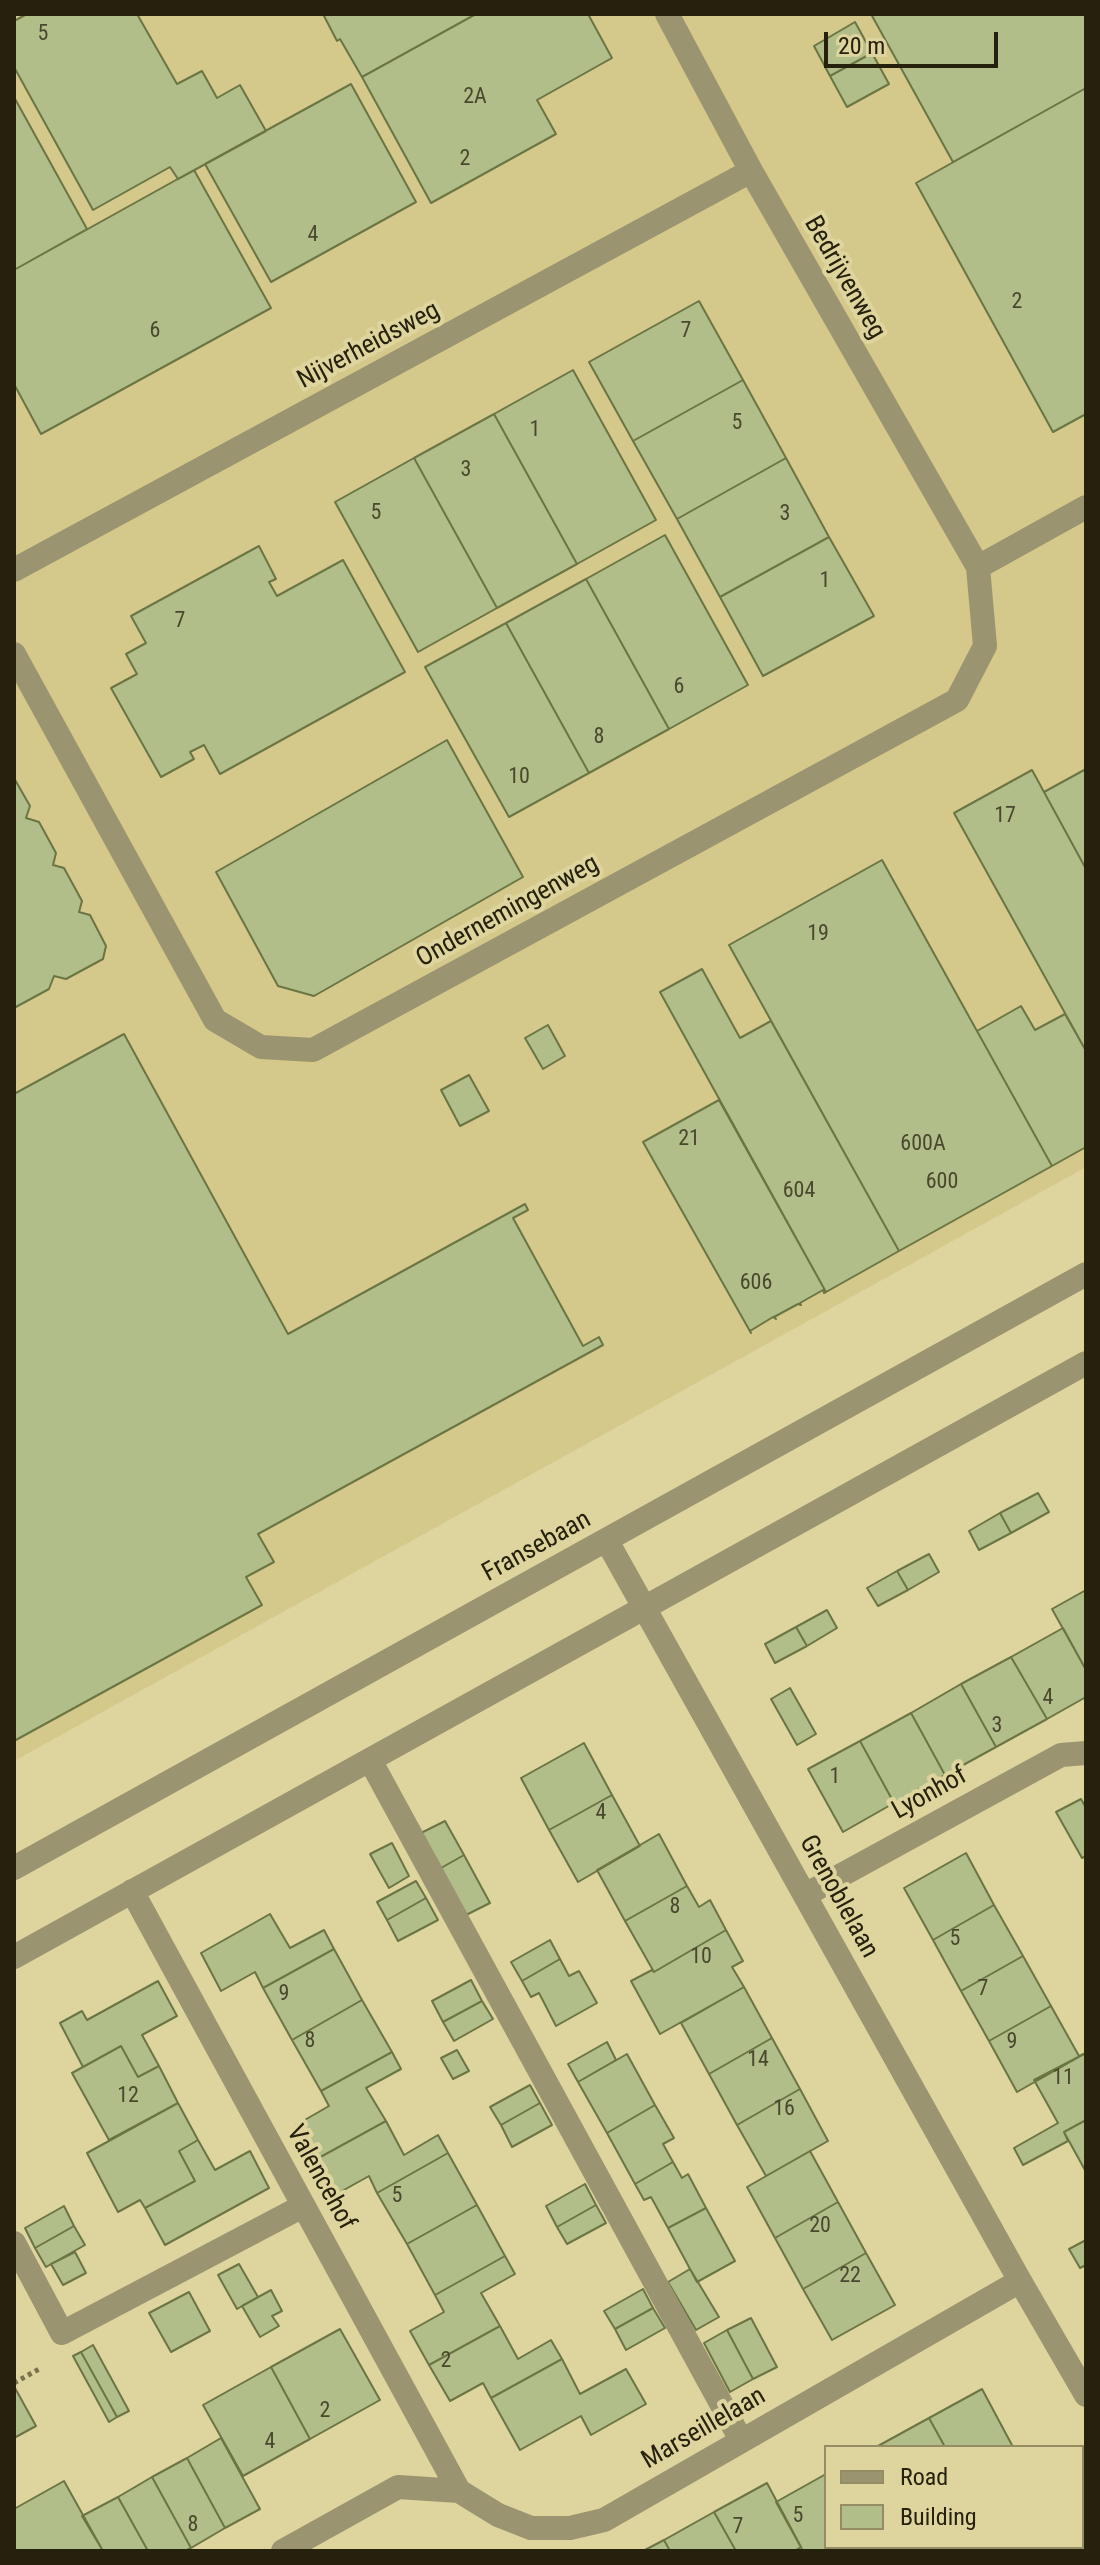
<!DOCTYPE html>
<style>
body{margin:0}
#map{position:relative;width:1100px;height:2565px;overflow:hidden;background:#ded49d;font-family:"Roboto Condensed",sans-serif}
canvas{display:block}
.frame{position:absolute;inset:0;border:16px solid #26210c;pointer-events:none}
.legend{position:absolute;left:824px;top:2445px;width:260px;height:104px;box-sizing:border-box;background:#ded49d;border:2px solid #948c63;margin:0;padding:10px 14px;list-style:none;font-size:24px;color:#26210c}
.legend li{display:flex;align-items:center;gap:16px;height:40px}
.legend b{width:40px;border:2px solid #948c63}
.scale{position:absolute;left:824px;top:32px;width:174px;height:36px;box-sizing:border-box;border:4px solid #26210c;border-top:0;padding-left:10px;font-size:24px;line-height:28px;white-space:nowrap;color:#26210c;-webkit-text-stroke:6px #ded49d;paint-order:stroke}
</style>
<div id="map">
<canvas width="1100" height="2565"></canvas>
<div class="frame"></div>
<ul class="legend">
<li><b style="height:10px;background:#9b9470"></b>Road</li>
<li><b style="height:22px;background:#b2be8a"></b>Building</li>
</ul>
<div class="scale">20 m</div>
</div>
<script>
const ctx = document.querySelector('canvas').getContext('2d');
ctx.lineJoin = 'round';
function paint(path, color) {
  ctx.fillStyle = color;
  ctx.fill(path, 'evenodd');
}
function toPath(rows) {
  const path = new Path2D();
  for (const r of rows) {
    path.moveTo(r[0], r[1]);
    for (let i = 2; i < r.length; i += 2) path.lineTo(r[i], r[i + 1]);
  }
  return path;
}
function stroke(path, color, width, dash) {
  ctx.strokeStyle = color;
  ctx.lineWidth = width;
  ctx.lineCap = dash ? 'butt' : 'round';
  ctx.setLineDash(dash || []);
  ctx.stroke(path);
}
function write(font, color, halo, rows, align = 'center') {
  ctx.font = font + ' "Roboto Condensed",sans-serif';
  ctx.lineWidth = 8;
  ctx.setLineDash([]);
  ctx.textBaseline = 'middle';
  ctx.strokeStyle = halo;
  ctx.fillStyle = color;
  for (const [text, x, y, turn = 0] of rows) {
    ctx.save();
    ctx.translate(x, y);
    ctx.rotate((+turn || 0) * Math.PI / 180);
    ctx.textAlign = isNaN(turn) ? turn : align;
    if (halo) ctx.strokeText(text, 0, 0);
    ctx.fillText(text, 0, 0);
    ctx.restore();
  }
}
const built = toPath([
 [14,14,1086,14,1086,1167,14,1761]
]);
const building = toPath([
 [27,14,137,14,177,84,202,71,217,98,240,85,266,131,178,179,170,167,93,210,14,67,14,21,27,14],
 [323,14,476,14,362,77,340,39,337,41,323,14],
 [476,14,588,14,612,58,537,100,556,134,431,203,362,77,476,14],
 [871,14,1086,14,1086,88,953,162,871,14],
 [855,22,872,53,830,76,814,46,855,22],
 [872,53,889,84,847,107,830,76,872,53],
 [351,84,416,202,271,282,205,164,351,84],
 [1086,88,1086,414,1053,432,916,183,1086,88],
 [14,97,87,229,14,270,14,97],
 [194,170,271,308,41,434,14,384,14,270,194,170],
 [699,301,743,380,633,441,589,362,699,301],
 [573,370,656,520,577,564,494,414,573,370],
 [743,380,786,458,677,519,633,441,743,380],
 [494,414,577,564,497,608,414,458,494,414],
 [414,458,497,608,418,652,335,502,414,458],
 [786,458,829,537,720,597,677,519,786,458],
 [665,535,748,685,669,729,586,579,665,535],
 [829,537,874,616,763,676,720,597,829,537],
 [259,546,276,579,269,582,277,596,343,560,405,672,220,774,204,745,190,752,194,759,161,777,111,688,137,674,126,654,146,643,131,616,259,546],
 [586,579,669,729,589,773,506,623,586,579],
 [506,623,589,773,509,817,425,667,506,623],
 [447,740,523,877,314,996,278,986,216,872,447,740],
 [1086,769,1086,869,1044,792,1086,769],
 [1032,770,1086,869,1086,1051,954,813,1032,770],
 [14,778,30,806,26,818,39,822,56,853,53,865,64,868,82,901,79,912,90,915,106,946,103,959,66,979,54,976,49,989,14,1008,14,778],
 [882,860,1052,1166,899,1251,729,945,882,860],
 [702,969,740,1038,771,1021,899,1251,826,1292,660,992,702,969],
 [1021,1006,1035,1030,1065,1014,1086,1051,1086,1147,1052,1166,977,1031,1021,1006],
 [548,1025,565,1056,543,1069,525,1038,548,1025],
 [124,1034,288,1334,525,1204,528,1210,513,1218,583,1346,599,1337,603,1345,258,1534,274,1562,246,1577,262,1605,14,1741,14,1094,124,1034],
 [469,1075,489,1111,460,1126,441,1090,469,1075],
 [719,1100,826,1292,824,1293,823,1290,800,1303,801,1305,798,1304,774,1317,776,1319,773,1317,750,1331,751,1333,643,1142,719,1100],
 [1038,1493,1049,1512,1011,1533,1000,1513,1038,1493],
 [1000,1513,1011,1533,979,1550,969,1531,1000,1513],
 [929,1554,939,1572,908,1590,897,1571,929,1554],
 [897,1571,908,1590,878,1606,867,1588,897,1571],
 [1086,1590,1086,1670,1052,1609,1086,1590],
 [827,1610,837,1628,807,1646,796,1627,827,1610],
 [796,1627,807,1646,775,1663,765,1644,796,1627],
 [1063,1628,1086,1670,1086,1697,1047,1719,1011,1657,1063,1628],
 [1011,1657,1047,1719,996,1747,961,1684,1011,1657],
 [961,1684,996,1747,945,1775,911,1713,961,1684],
 [790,1688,816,1734,797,1745,771,1699,790,1688],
 [911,1713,945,1775,894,1803,860,1741,911,1713],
 [860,1741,894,1803,843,1832,808,1769,860,1741],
 [584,1743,612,1795,549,1830,521,1778,584,1743],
 [612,1795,640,1846,578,1882,549,1830,612,1795],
 [1081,1799,1086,1808,1086,1856,1082,1858,1056,1812,1081,1799],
 [445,1821,464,1855,441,1868,421,1833,445,1821],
 [659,1834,687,1886,625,1921,597,1870,659,1834],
 [392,1843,409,1876,389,1888,370,1854,392,1843],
 [966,1853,994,1905,933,1940,904,1888,966,1853],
 [464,1855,490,1903,466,1915,441,1868,464,1855],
 [416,1881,426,1898,387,1920,377,1902,416,1881],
 [687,1886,699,1907,710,1900,726,1930,654,1972,625,1921,687,1886],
 [426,1898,438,1920,398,1941,387,1920,426,1898],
 [994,1905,1023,1956,961,1991,933,1940,994,1905],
 [270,1914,290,1948,324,1930,334,1949,263,1988,255,1972,221,1991,201,1953,270,1914],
 [726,1930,743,1961,732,1967,744,1987,660,2034,631,1981,652,1970,654,1972,726,1930],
 [550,1940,560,1959,522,1981,511,1962,550,1940],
 [334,1949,362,2000,292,2040,263,1988,334,1949],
 [1023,1956,1051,2006,989,2041,961,1991,1023,1956],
 [560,1959,569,1976,579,1971,597,2003,556,2026,539,1993,531,1997,522,1981,560,1959],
 [471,1980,482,2001,443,2022,432,2001,471,1980],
 [158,1981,177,2016,142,2035,159,2066,138,2077,121,2046,83,2067,60,2023,82,2011,87,2020,158,1981],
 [744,1987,772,2038,709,2074,681,2023,744,1987],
 [362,2000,392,2052,321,2091,292,2040,362,2000],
 [482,2001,493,2019,454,2041,443,2022,482,2001],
 [1051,2006,1079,2056,1086,2053,1017,2092,989,2041,1051,2006],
 [772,2038,800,2089,737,2125,709,2074,772,2038],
 [607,2042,616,2060,578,2082,568,2064,607,2042],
 [121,2046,138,2077,159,2066,178,2103,109,2140,72,2073,121,2046],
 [457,2050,469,2071,453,2079,441,2058,457,2050],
 [392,2052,401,2069,366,2088,386,2121,315,2160,296,2125,329,2106,321,2091,392,2052],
 [1086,2053,1086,2120,1064,2132,1068,2141,1023,2165,1014,2148,1058,2123,1034,2080,1086,2053],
 [627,2054,655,2105,607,2133,578,2082,627,2054],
 [530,2085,540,2103,501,2125,490,2107,530,2085],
 [800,2089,828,2141,766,2176,737,2125,800,2089],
 [178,2103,198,2140,179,2151,195,2181,145,2208,140,2200,118,2212,87,2153,178,2103],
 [540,2103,552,2125,512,2147,501,2125,540,2103],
 [655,2105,674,2138,663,2144,673,2162,635,2184,607,2133,655,2105],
 [1086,2120,1086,2172,1064,2132,1086,2120],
 [386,2121,404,2155,438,2135,448,2153,377,2193,369,2176,335,2195,315,2160,386,2121],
 [198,2140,215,2170,250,2151,269,2188,165,2245,145,2208,195,2181,179,2151,198,2140],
 [810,2151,838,2202,775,2238,747,2187,810,2151],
 [448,2153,477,2205,407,2244,377,2193,448,2153],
 [673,2162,682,2178,688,2174,706,2208,668,2228,651,2197,644,2200,635,2184,673,2162],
 [585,2184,596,2205,557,2227,546,2206,585,2184],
 [838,2202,866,2253,803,2289,775,2238,838,2202],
 [477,2205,505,2256,435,2295,407,2244,477,2205],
 [596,2205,606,2223,567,2244,557,2227,596,2205],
 [64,2206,74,2226,35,2248,25,2228,64,2206],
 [706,2208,735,2261,697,2282,668,2228,706,2208],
 [74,2226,85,2245,46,2267,35,2248,74,2226],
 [1086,2240,1086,2265,1080,2268,1069,2249,1086,2240],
 [75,2252,86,2273,63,2285,51,2264,75,2252],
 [866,2253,895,2305,832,2340,803,2289,866,2253],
 [505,2256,515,2274,481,2293,500,2326,429,2365,410,2331,444,2312,435,2295,505,2256],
 [239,2264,258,2297,237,2309,218,2275,239,2264],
 [690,2269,719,2317,696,2330,668,2282,690,2269],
 [643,2289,653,2308,615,2329,604,2311,643,2289],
 [271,2290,282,2311,272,2316,279,2326,260,2337,242,2306,271,2290],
 [189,2292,210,2331,171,2352,149,2313,189,2292],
 [653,2308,665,2328,626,2350,615,2329,653,2308],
 [751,2318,777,2367,753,2379,727,2330,751,2318],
 [500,2326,518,2359,551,2340,562,2359,491,2398,483,2383,450,2401,429,2365,500,2326],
 [340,2329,380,2400,310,2439,271,2367,340,2329],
 [727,2330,753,2379,730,2392,704,2343,727,2330],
 [93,2345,129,2411,117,2417,81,2352,93,2345],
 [81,2352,117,2417,109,2422,73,2356,81,2352],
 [562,2359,580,2394,626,2369,646,2404,591,2435,581,2416,520,2450,491,2398,562,2359],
 [271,2367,310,2439,243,2476,203,2405,271,2367],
 [15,2388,36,2426,14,2438,14,2389,15,2388],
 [982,2389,1013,2447,945,2447,929,2418,982,2389],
 [929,2418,945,2447,879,2447,878,2446,929,2418],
 [221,2438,260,2509,225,2528,187,2458,221,2438],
 [187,2458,225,2528,191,2548,152,2477,187,2458],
 [826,2474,826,2547,844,2547,837,2551,803,2551,776,2502,826,2474],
 [152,2477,191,2548,185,2551,148,2551,118,2497,152,2477],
 [64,2481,103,2551,14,2551,14,2509,64,2481],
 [767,2483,801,2547,794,2551,736,2551,714,2512,767,2483],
 [118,2497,148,2551,103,2551,82,2516,118,2497],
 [714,2512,736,2551,670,2551,664,2540,714,2512],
 [664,2540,670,2551,643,2551,664,2540]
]);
const path = toPath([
 [14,2383,41,2368]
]);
const minor = toPath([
 [978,567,1086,507],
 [14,570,751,171],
 [14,654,215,1020,261,1047,313,1050,957,700,985,646,978,567,751,171,667,14],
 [607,1541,1020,2281],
 [370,1760,741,2440],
 [14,1868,1086,1274],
 [132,1891,459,2491],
 [805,1895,1061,1755,1086,1753],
 [14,1957,1086,1363],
 [14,2243,62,2333,303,2206],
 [283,2551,398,2487,459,2491,498,2515,531,2528,570,2528,604,2520,1020,2281,1086,2395]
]);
const numberNames = [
 ["5",43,34],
 ["2A",475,97],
 ["2",465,159],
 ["4",313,235],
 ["2",1017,302],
 ["6",155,331],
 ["7",686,331],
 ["5",737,423],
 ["1",535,430],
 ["3",466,470],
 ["5",376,513],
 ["3",785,514],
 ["1",825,581],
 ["7",180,621],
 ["6",679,687],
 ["8",599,737],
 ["10",519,777],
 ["17",1005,816],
 ["19",818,934],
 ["21",689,1139],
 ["600A",923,1144],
 ["600",942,1182],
 ["604",799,1191],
 ["606",756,1283],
 ["4",1048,1698],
 ["3",997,1726],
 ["1",835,1777],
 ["4",601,1813],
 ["8",675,1907],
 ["5",955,1939],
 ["10",701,1957],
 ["7",983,1989],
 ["9",284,1994],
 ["8",310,2041],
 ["9",1012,2042],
 ["14",758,2060],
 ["11",1063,2078],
 ["12",128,2096],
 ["16",784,2109],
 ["5",397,2196],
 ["20",820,2226],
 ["22",850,2276],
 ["2",446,2361],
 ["2",325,2411],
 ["4",270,2442],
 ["5",798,2516],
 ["8",193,2525],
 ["7",738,2527]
];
const streetNames = [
 ["Bedrijvenweg",844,278,60],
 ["Nijverheidsweg",369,346,-28],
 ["Ondernemingenweg",508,912,-29],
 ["Fransebaan",537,1547,-29],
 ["Lyonhof",930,1794,-29],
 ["Grenoblelaan",838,1897,61],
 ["Valencehof",320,2178,61],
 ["Marseillelaan",704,2429,-30]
];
paint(built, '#d4c88a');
paint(building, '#b2be8a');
stroke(building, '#6b7544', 2);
stroke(path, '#79724e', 5, [4, 4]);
stroke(minor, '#9b9470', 24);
write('22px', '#49482c', null, numberNames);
write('26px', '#26210c', '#ded49d', streetNames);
</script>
